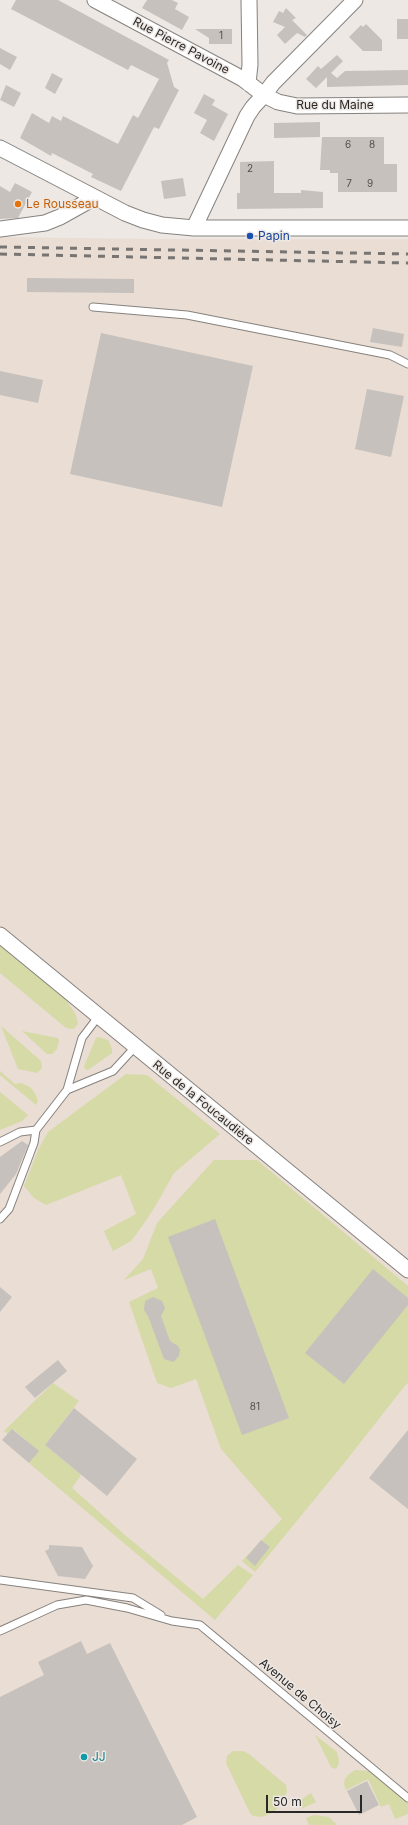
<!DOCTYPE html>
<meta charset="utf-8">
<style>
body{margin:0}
#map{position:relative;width:408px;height:1825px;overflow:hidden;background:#ede8e4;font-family:Inter,sans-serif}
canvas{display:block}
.scale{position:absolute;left:266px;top:1795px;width:96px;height:18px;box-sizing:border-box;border:2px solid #2a2827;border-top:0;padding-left:5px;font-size:12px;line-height:14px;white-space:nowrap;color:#2a2827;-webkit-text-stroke:3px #ede8e4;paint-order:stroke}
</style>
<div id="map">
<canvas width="408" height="1825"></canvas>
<div class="scale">50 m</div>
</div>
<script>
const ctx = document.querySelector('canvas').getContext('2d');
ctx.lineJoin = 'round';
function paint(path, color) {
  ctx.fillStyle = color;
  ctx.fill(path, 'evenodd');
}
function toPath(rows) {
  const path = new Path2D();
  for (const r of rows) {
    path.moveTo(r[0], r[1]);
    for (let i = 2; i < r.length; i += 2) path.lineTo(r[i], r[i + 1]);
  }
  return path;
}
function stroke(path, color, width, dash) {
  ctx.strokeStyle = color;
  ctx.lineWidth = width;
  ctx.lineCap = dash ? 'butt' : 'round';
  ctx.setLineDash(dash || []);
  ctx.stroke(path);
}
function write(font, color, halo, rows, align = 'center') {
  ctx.font = font + ' Inter,sans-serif';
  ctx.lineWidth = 3;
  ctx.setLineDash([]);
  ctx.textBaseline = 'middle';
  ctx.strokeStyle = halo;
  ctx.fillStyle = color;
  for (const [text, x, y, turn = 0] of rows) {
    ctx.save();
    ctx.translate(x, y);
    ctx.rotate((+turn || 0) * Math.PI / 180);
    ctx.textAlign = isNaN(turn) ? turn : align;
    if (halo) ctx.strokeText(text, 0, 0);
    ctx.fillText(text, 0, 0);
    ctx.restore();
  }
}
const built = toPath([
 [0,237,153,239,408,239,408,1825,0,1825]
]);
const green = toPath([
 [0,945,65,998,76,1015,78,1024,74,1029,66,1028,0,973],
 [1,1026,41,1061,42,1068,37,1073,18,1069],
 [22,1031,58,1038,59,1041,57,1049,52,1054,47,1054],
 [98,1037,108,1040,112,1049,112,1053,88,1070,85,1069,84,1066,96,1038],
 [0,1071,15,1084,21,1083,30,1087,35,1093,38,1101,36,1105,0,1075],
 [126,1074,147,1075,220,1134,174,1173,156,1205,143,1225,131,1241,113,1251,104,1231,136,1214,121,1175,46,1205,34,1198,24,1186,39,1148,48,1132],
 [0,1092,28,1115,22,1121,0,1130],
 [214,1160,257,1160,408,1286,408,1384,407,1383,345,1462,255,1572,242,1561,282,1519,221,1449,196,1379,171,1388,157,1383,129,1302,158,1288,151,1269,124,1280,143,1259,157,1223],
 [53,1383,79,1401,45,1445,81,1475,72,1488,126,1536,203,1599,238,1565,253,1575,215,1620,29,1463,34,1457,29,1452,34,1447,13,1429,8,1434,4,1431],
 [315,1735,337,1752,339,1761,338,1766,335,1769,331,1767],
 [233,1751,243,1751,249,1754,286,1785,287,1791,284,1800,274,1812,262,1817,253,1816,250,1813,226,1763,227,1756],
 [355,1770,370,1771,379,1774,408,1798,408,1814,395,1819,389,1804,381,1807,368,1779,346,1790,344,1784,345,1779,348,1775],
 [311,1793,316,1802,301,1809,302,1799],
 [314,1815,329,1817,337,1825,309,1825,306,1818]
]);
const building = toPath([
 [16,0,58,0,169,60,167,63,174,87,179,90,159,129,154,127,121,191,91,177,93,174,52,153,51,156,20,138,32,113,49,123,52,116,61,121,63,116,118,144,133,115,138,118,159,79,131,65,128,70,11,9],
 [147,0,172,0,178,3,175,9,189,17,182,30,142,8],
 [286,8,296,18,292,20,307,35,305,37,297,33,285,44,277,35,285,27,273,22,279,11,283,13],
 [397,19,408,19,408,39,397,39],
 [366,24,382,40,382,51,363,51,349,37,361,25,363,27],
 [195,29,232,29,232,44,209,44,209,38],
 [0,48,17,57,10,70,0,64],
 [337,55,343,61,331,73,337,78,345,71,408,70,408,85,327,87,327,77,316,88,306,79,318,66,321,69],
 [52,73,63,79,55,94,45,88],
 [6,85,21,93,14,107,0,100],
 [204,94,215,100,212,105,228,114,214,141,200,133,207,120,194,113],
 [320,122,320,137,274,138,274,123],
 [322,137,384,137,384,164,397,164,397,192,338,192,338,173,330,173,330,170,320,170],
 [274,161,274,193,301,193,301,190,323,192,323,208,237,209,237,193,240,193,240,162],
 [183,178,186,196,164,199,161,181],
 [15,183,32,192,18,218,0,219,0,186,10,192],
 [27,278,134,279,134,293,27,292],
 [373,328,404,334,402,347,370,342],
 [101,333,253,366,222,507,70,474],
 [0,371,43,380,38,403,0,395],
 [367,389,404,396,391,457,355,449],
 [22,1141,28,1145,26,1150,16,1174,0,1194,0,1157],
 [215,1219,289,1418,242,1435,168,1237],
 [373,1269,408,1298,408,1305,344,1384,305,1353],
 [0,1287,12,1297,0,1312],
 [153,1297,162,1301,165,1308,161,1316,170,1341,178,1346,180,1350,179,1356,173,1362,164,1359,148,1316,144,1310,145,1301],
 [58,1360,67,1371,35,1398,25,1387],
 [74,1408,137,1459,107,1496,45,1445],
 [12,1429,39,1451,29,1463,2,1440],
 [408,1430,408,1509,369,1478],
 [261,1540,270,1547,255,1566,246,1558],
 [49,1545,82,1547,93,1566,85,1579,58,1576,45,1551,49,1549],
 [81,1641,87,1654,110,1643,197,1817,182,1825,0,1825,0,1697,44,1675,38,1662],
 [367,1781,379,1805,359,1815,347,1791]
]);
const service = toPath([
 [93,307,187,315,390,355,408,364],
 [67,1090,113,1071,135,1047],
 [0,1142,20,1132,36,1130],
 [0,1219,9,1209,34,1143,36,1130,67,1090,82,1038,98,1017],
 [0,1580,133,1598,161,1615],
 [0,1631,57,1605,86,1600,127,1608,172,1621,200,1625,408,1798]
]);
const minor = toPath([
 [95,0,243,79,264,95,278,102,297,106,408,105],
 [248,83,250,65,249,0],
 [0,148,125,213,143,220,162,225,194,228,408,228],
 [194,228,247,116,253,107,264,95,273,83,355,0],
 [0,229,45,223,60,217,94,198],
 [0,935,408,1270]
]);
const rail = toPath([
 [0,247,408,254],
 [0,254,408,263]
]);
const markers = [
 [18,204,4,"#e8710a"],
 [250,236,4,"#1a4fb4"],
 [84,1757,4,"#0f9aa8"]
];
const numberNames = [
 ["1",221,36],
 ["6",348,145],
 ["8",372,145],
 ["2",250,169],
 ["7",349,184],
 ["9",370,184],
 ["81",255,1407]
];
const streetNames = [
 ["Rue Pierre Pavoine",181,46,28],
 ["Rue du Maine",335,105],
 ["Rue de la Foucaudière",203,1103,39],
 ["Avenue de Choisy",300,1694,40]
];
const foodNames = [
 ["Le Rousseau",26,204]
];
const transitNames = [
 ["Papin",258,236]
];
const cultureNames = [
 ["JJ",92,1757]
];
paint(built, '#e9ddd4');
paint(green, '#d6daa6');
paint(building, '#c6c1bd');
stroke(service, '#86827e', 9);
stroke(minor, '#86827e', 17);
stroke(service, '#fff', 7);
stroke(minor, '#fff', 15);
stroke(rail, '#777472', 3, [7, 7]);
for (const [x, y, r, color] of markers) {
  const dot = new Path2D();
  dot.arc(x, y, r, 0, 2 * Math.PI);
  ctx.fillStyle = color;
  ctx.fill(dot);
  stroke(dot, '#ede8e4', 1.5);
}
write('10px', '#514e4c', null, numberNames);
write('12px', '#2a2827', '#ede8e4', streetNames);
write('12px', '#c56008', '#ede8e4', foodNames, 'left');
write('12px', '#164399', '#ede8e4', transitNames, 'left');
write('12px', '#0d838f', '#ede8e4', cultureNames, 'left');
</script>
